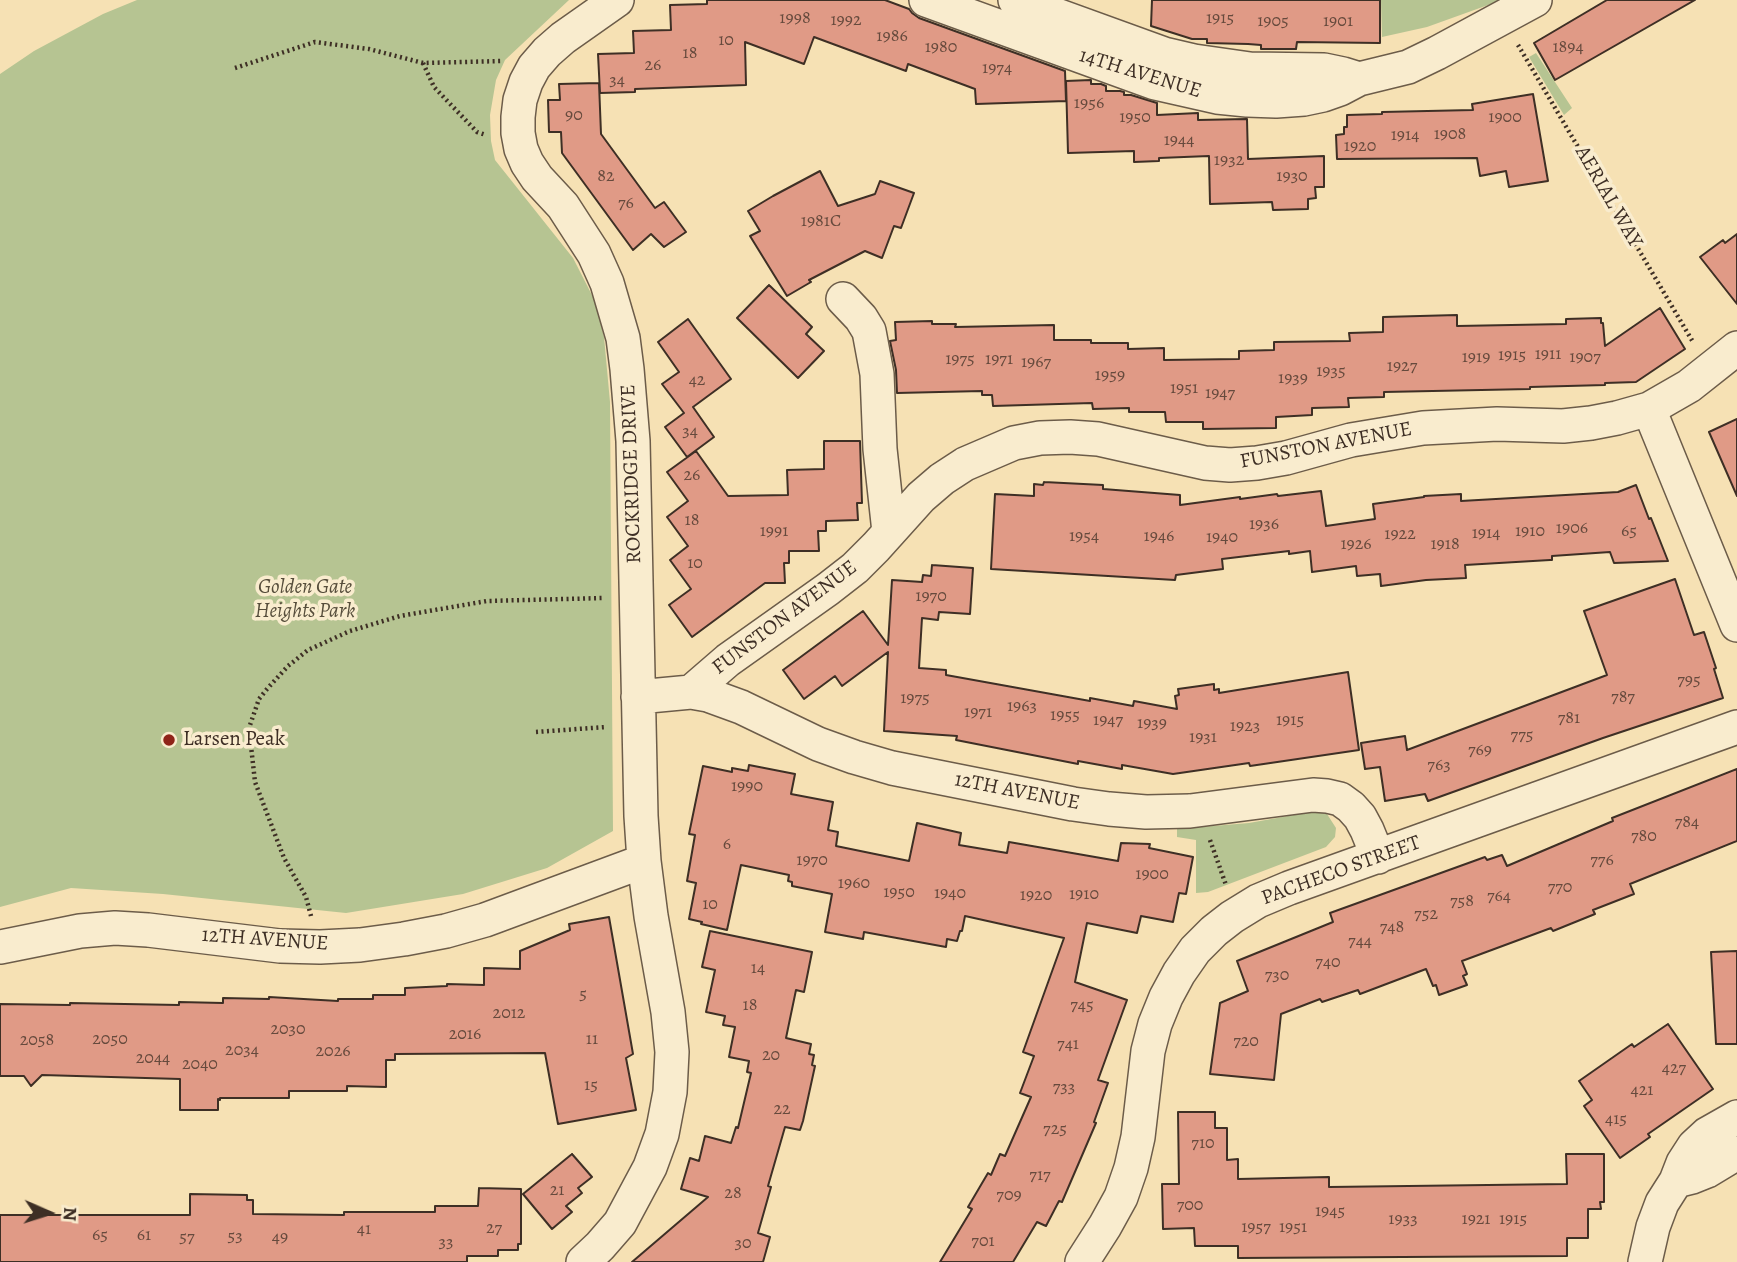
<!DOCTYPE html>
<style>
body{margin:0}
#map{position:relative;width:1737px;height:1262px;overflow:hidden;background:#f6e1b4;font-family:Alegreya,serif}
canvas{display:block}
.north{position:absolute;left:14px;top:1178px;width:70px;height:70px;-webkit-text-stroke:5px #f9ecce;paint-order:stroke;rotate:93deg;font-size:19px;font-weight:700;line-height:28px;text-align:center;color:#3e2f25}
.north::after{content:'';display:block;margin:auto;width:24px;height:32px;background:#3e2f25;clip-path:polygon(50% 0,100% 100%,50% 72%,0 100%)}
</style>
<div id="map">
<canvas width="1737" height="1262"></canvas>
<div class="north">N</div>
</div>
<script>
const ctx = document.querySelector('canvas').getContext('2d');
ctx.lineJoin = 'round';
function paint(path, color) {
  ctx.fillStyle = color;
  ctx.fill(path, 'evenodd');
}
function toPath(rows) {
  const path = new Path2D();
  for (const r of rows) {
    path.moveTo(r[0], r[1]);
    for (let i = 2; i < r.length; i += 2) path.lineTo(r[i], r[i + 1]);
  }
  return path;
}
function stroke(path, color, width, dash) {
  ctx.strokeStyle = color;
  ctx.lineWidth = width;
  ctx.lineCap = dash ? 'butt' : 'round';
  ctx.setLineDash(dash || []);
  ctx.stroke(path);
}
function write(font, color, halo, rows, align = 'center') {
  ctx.font = font + ' Alegreya,serif';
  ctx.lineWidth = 7;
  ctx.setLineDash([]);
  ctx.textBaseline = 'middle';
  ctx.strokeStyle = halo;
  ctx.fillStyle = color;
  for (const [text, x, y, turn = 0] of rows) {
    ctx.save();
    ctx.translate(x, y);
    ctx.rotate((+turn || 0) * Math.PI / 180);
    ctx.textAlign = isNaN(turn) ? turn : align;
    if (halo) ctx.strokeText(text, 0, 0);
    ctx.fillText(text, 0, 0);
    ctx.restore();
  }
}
const green = toPath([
 [137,0,569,0,505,60,496,80,490,115,491,141,495,160,573,258,595,301,604,337,610,402,613,831,547,868,463,894,346,913,163,894,71,888,0,907,0,74,34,51,103,14],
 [1381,0,1502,0,1427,27,1382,37],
 [1536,53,1572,108,1564,115,1529,57],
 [1316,811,1327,814,1336,828,1335,837,1326,847,1208,892,1196,893,1196,840,1177,837,1177,829,1249,823]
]);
const building = toPath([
 [707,0,885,0,909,9,912,13,919,18,1065,71,1066,101,976,104,975,89,908,64,906,71,814,37,804,64,745,42,746,85,635,89,635,92,600,93,598,54,634,53,633,31,671,30,670,5,707,4,707,0],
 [1152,0,1380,0,1380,43,1297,42,1296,49,1261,49,1261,45,1248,44,1207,43,1207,39,1192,39,1151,26,1152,0],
 [1607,0,1695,0,1555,80,1534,43,1607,0],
 [1091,80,1091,84,1101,84,1106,86,1106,91,1120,91,1124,92,1124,95,1131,95,1157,103,1157,115,1198,113,1198,120,1247,119,1248,159,1324,156,1324,187,1315,187,1316,198,1308,199,1308,209,1273,210,1272,202,1210,204,1209,156,1159,158,1159,161,1134,162,1134,151,1068,153,1066,81,1091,80],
 [599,83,601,134,655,208,664,202,686,232,664,247,651,234,633,250,562,153,561,132,549,132,548,100,560,100,559,84,599,83],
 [1533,94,1548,181,1509,187,1506,171,1480,176,1477,158,1337,159,1336,135,1344,134,1344,127,1347,127,1347,115,1382,114,1382,112,1473,110,1472,104,1533,94],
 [820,171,838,206,875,194,880,181,914,193,901,228,894,226,882,258,865,251,809,280,811,282,787,296,750,236,760,231,748,211,773,196,820,171],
 [1737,234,1737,304,1700,257,1723,240,1725,243,1737,234],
 [769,285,812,327,806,334,824,351,798,378,737,318,769,285],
 [1660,308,1685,349,1636,382,1605,383,1605,385,1530,387,1530,389,1384,392,1384,397,1348,398,1349,407,1312,408,1312,415,1276,417,1276,428,1203,429,1203,422,1166,422,1165,412,1129,412,1129,408,1093,409,1092,403,993,406,992,395,982,395,982,391,897,393,896,370,890,341,896,340,895,322,932,321,932,324,956,324,955,327,1054,325,1054,340,1091,340,1091,343,1128,343,1128,349,1164,348,1164,360,1239,359,1239,351,1274,350,1274,342,1350,341,1349,333,1383,332,1383,317,1457,315,1457,326,1566,324,1566,319,1601,318,1601,323,1603,323,1605,346,1660,308],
 [688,319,731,379,693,407,714,437,687,457,665,427,684,413,662,384,679,372,658,342,688,319],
 [1737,419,1737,496,1709,432,1737,419],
 [824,441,860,441,862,503,857,503,858,520,826,521,826,531,818,531,819,551,789,551,789,563,784,563,785,583,765,583,692,637,669,605,691,589,670,560,688,546,667,517,688,501,667,472,696,451,728,496,788,495,787,470,824,469,824,441],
 [1044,482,1103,485,1103,489,1180,495,1180,505,1240,497,1240,499,1277,494,1278,496,1321,491,1326,526,1375,519,1373,504,1424,497,1424,496,1461,494,1461,501,1618,492,1636,485,1649,519,1651,518,1668,561,1614,563,1610,552,1552,556,1552,560,1550,560,1465,565,1466,578,1426,580,1381,586,1380,574,1357,576,1356,566,1312,572,1310,551,1289,554,1289,551,1222,559,1223,569,1176,575,1175,580,991,569,995,494,1034,496,1034,484,1043,485,1044,482],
 [932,565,973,568,970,614,939,612,938,620,922,618,919,668,946,670,946,675,1090,701,1090,698,1133,706,1134,701,1177,709,1175,696,1179,695,1178,689,1214,684,1214,690,1219,689,1219,693,1348,672,1359,750,1250,766,1249,763,1173,774,1122,765,1122,769,1078,761,1078,764,956,740,957,736,884,731,888,652,842,686,835,676,804,699,783,670,863,611,888,645,892,580,922,582,923,575,931,576,932,565],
 [1675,579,1694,635,1704,632,1716,668,1714,669,1723,698,1603,738,1428,801,1425,794,1385,801,1380,767,1365,769,1361,743,1405,736,1407,750,1607,675,1584,611,1675,579],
 [749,765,795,774,791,794,833,802,828,830,838,832,836,846,909,861,917,823,961,833,959,845,1007,853,1009,842,1118,861,1121,843,1150,844,1149,848,1193,857,1186,894,1179,893,1173,922,1141,916,1137,933,1087,923,1075,982,1127,1000,1098,1080,1108,1083,1094,1122,1096,1123,1062,1202,1059,1201,1046,1226,1037,1222,1013,1262,940,1262,972,1209,968,1207,988,1173,991,1175,1000,1154,1005,1156,1031,1097,1020,1093,1034,1056,1023,1052,1064,938,965,916,962,931,960,931,957,941,947,939,946,947,864,932,863,939,825,932,832,894,792,886,792,882,788,881,789,875,741,865,727,930,701,924,702,922,689,919,696,883,687,881,695,835,689,834,703,766,732,772,732,768,748,771,749,765],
 [1737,769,1737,841,1630,884,1634,894,1593,910,1595,914,1553,931,1551,928,1462,961,1467,974,1463,976,1467,985,1439,995,1436,985,1433,986,1426,969,1360,994,1358,990,1322,1002,1320,999,1281,1014,1274,1080,1210,1074,1220,1003,1248,991,1237,961,1333,922,1330,913,1485,857,1487,860,1502,855,1507,866,1613,821,1612,818,1737,769],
 [609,917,633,1054,626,1058,636,1110,558,1124,545,1053,395,1054,395,1060,386,1060,386,1087,347,1086,347,1091,289,1091,289,1098,220,1098,220,1100,218,1099,218,1110,180,1110,180,1079,42,1075,31,1086,24,1076,0,1076,0,1004,70,1005,70,1003,179,1005,179,1002,223,1003,223,998,269,999,269,997,338,1001,338,999,373,999,373,995,405,995,405,988,447,986,447,984,484,985,484,968,520,969,520,951,570,930,569,924,609,917],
 [710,931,812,952,804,992,796,990,786,1038,811,1044,809,1054,814,1055,812,1065,815,1066,803,1121,800,1130,785,1127,768,1186,771,1187,758,1233,770,1237,763,1262,632,1262,708,1197,681,1189,690,1158,699,1161,705,1136,731,1143,736,1127,738,1128,751,1073,747,1072,749,1061,729,1057,735,1027,723,1025,725,1016,706,1012,715,970,702,967,710,931],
 [1737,951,1737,1044,1716,1044,1711,952,1737,951],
 [1668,1024,1713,1089,1648,1134,1650,1137,1620,1158,1584,1106,1592,1100,1579,1081,1632,1044,1634,1047,1668,1024],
 [1178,1112,1215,1112,1215,1128,1227,1128,1227,1160,1238,1159,1238,1179,1329,1177,1329,1187,1567,1184,1566,1154,1604,1154,1604,1202,1600,1202,1601,1209,1588,1209,1588,1238,1567,1238,1567,1256,1238,1258,1238,1246,1195,1246,1194,1228,1163,1229,1162,1184,1179,1184,1178,1112],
 [572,1154,592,1177,578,1188,582,1193,566,1206,572,1212,552,1229,523,1194,572,1154],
 [479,1188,521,1189,521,1244,518,1244,518,1250,498,1250,498,1256,467,1256,467,1262,0,1262,0,1215,190,1215,190,1194,247,1195,247,1200,253,1200,253,1214,344,1215,344,1212,435,1212,435,1206,478,1206,479,1188]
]);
const path = toPath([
 [1518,45,1693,342],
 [423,63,434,87,477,132,486,135],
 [235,68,315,42,369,49,423,63,502,61],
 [536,732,606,727],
 [1210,840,1226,885],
 [311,916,306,897,284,858,255,782,249,728,259,699,267,689,288,666,308,650,350,631,400,616,487,601,604,598]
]);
const minor = toPath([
 [926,0,1155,83,1217,97,1247,100,1276,101,1304,99,1323,95,1340,89,1359,79,1408,67,1437,53,1535,0],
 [1015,0,1164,54,1194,61,1250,69,1324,70,1343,74,1359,79],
 [843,299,861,318,869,331,877,374,880,449,889,532],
 [1649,409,1737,625],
 [691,692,728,660,828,589,855,568,876,547,921,497,942,479,965,464,1014,443,1040,438,1070,437,1098,439,1205,463,1230,465,1257,463,1286,458,1351,440,1423,428,1497,424,1563,426,1591,423,1617,418,1649,409,1689,386,1737,348],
 [638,697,691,692,708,695,741,707,818,744,854,757,892,768,1073,804,1109,809,1146,812,1190,811,1313,795,1327,796,1340,799,1351,807,1360,817,1367,830,1378,857],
 [0,947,80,931,115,928,148,930,280,946,320,947,360,945,404,939,446,931,485,920,644,861],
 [1676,1181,1692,1177,1707,1171,1737,1153],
 [583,1262,600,1246,620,1223,650,1167,662,1134,670,1092,672,1052,668,1012,651,916,644,861,641,816,633,441,627,369,623,338,607,283,594,254,563,206,537,178,527,163,521,149,518,133,518,117,520,100,526,82,534,67,547,52,563,38,617,0],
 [1082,1262,1105,1226,1121,1197,1131,1168,1138,1137,1148,1051,1155,1024,1166,997,1179,973,1195,950,1214,931,1232,917,1258,901,1289,888,1737,727],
 [1645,1262,1653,1227,1662,1203,1676,1181,1683,1163,1694,1146,1707,1134,1737,1117]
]);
const markers = [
 [169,740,7,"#8f2418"]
];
const numberNames = [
 ["1998",795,19],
 ["1915",1220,19],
 ["1992",846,21],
 ["1905",1273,22],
 ["1901",1338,22],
 ["1986",892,37],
 ["10",726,41],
 ["1980",941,48],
 ["1894",1568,48],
 ["18",690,54],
 ["26",653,66],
 ["1974",997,69],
 ["34",617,81],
 ["1956",1089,104],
 ["90",574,116],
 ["1950",1135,118],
 ["1900",1505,118],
 ["1908",1450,135],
 ["1914",1405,136],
 ["1944",1179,141],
 ["1920",1360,147],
 ["1932",1229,161],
 ["82",606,177],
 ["1930",1292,177],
 ["76",626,204],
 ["1981C",821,222],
 ["1911",1548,355],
 ["1915",1512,356],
 ["1919",1476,358],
 ["1907",1585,358],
 ["1975",960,360],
 ["1971",999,360],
 ["1967",1036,363],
 ["1927",1402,367],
 ["1935",1331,372],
 ["1959",1110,376],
 ["1939",1293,379],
 ["42",697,381],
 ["1951",1184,389],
 ["1947",1220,394],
 ["34",690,432],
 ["26",692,476],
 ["18",692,521],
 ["1936",1264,525],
 ["1906",1572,529],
 ["1991",774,532],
 ["1910",1530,532],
 ["65",1629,532],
 ["1914",1486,534],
 ["1922",1400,535],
 ["1954",1084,537],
 ["1946",1159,537],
 ["1940",1222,538],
 ["1926",1356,545],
 ["1918",1445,545],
 ["10",695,564],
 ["1970",931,597],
 ["795",1689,681],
 ["787",1623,698],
 ["1975",915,699],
 ["1963",1022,707],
 ["1971",978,713],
 ["1955",1065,716],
 ["781",1569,719],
 ["1947",1108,721],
 ["1915",1290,721],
 ["1939",1152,724],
 ["1923",1245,727],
 ["775",1522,736],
 ["1931",1203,738],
 ["769",1480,751],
 ["763",1439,766],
 ["1990",747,787],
 ["784",1687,823],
 ["780",1644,837],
 ["6",727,845],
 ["1970",812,861],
 ["776",1602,861],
 ["1900",1152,875],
 ["1960",854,884],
 ["770",1560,888],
 ["1950",899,893],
 ["1940",950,894],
 ["1910",1084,895],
 ["1920",1036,896],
 ["764",1499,897],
 ["758",1462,902],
 ["10",710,905],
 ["752",1426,915],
 ["748",1392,928],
 ["744",1360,942],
 ["740",1328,963],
 ["14",758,969],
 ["730",1277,976],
 ["5",583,995],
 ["18",750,1006],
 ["745",1082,1006],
 ["2012",509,1014],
 ["2030",288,1030],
 ["2016",465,1035],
 ["2050",110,1040],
 ["11",592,1040],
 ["2058",37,1041],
 ["720",1246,1042],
 ["741",1068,1045],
 ["2034",242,1051],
 ["2026",333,1052],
 ["20",771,1056],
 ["2044",153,1059],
 ["2040",200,1065],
 ["427",1674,1069],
 ["15",591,1086],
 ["733",1064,1088],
 ["421",1642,1091],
 ["22",782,1110],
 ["415",1616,1120],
 ["725",1055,1130],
 ["710",1203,1144],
 ["717",1040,1176],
 ["21",557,1191],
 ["28",733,1194],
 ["709",1009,1196],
 ["700",1190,1206],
 ["1945",1330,1212],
 ["1933",1403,1220],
 ["1921",1476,1220],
 ["1915",1513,1220],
 ["1957",1256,1228],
 ["1951",1293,1228],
 ["27",494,1229],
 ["41",364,1230],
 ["65",100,1236],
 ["61",144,1236],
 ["53",235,1237],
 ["57",187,1238],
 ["49",280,1238],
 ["701",983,1242],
 ["33",446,1243],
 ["30",743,1244]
];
const streetNames = [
 ["14TH AVENUE",1140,74,17],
 ["AERIAL WAY",1608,197,60],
 ["FUNSTON AVENUE",1326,446,-11],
 ["ROCKRIDGE DRIVE",632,474,-92],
 ["FUNSTON AVENUE",785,618,-37],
 ["12TH AVENUE",1017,792,11],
 ["PACHECO STREET",1341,871,-20],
 ["12TH AVENUE",265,940,4]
];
const parkNames = [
 ["Golden Gate",305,588],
 ["Heights Park",305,612]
];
const poiNames = [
 ["Larsen Peak",183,740]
];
paint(green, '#b6c492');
paint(building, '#e09a86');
stroke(building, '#3e2f25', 2);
stroke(minor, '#6c5c49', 36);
stroke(path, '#3e2f25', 4.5, [2, 3.5]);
stroke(minor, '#f9ecce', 33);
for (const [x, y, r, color] of markers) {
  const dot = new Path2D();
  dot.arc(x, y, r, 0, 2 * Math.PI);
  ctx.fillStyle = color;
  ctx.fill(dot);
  stroke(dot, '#f9ecce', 2.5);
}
write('18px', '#664a3d', null, numberNames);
write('21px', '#3e2f25', '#f9ecce', streetNames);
write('italic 21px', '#564d3b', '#f9ecce', parkNames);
write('21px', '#3e2f25', '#f9ecce', poiNames, 'left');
</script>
